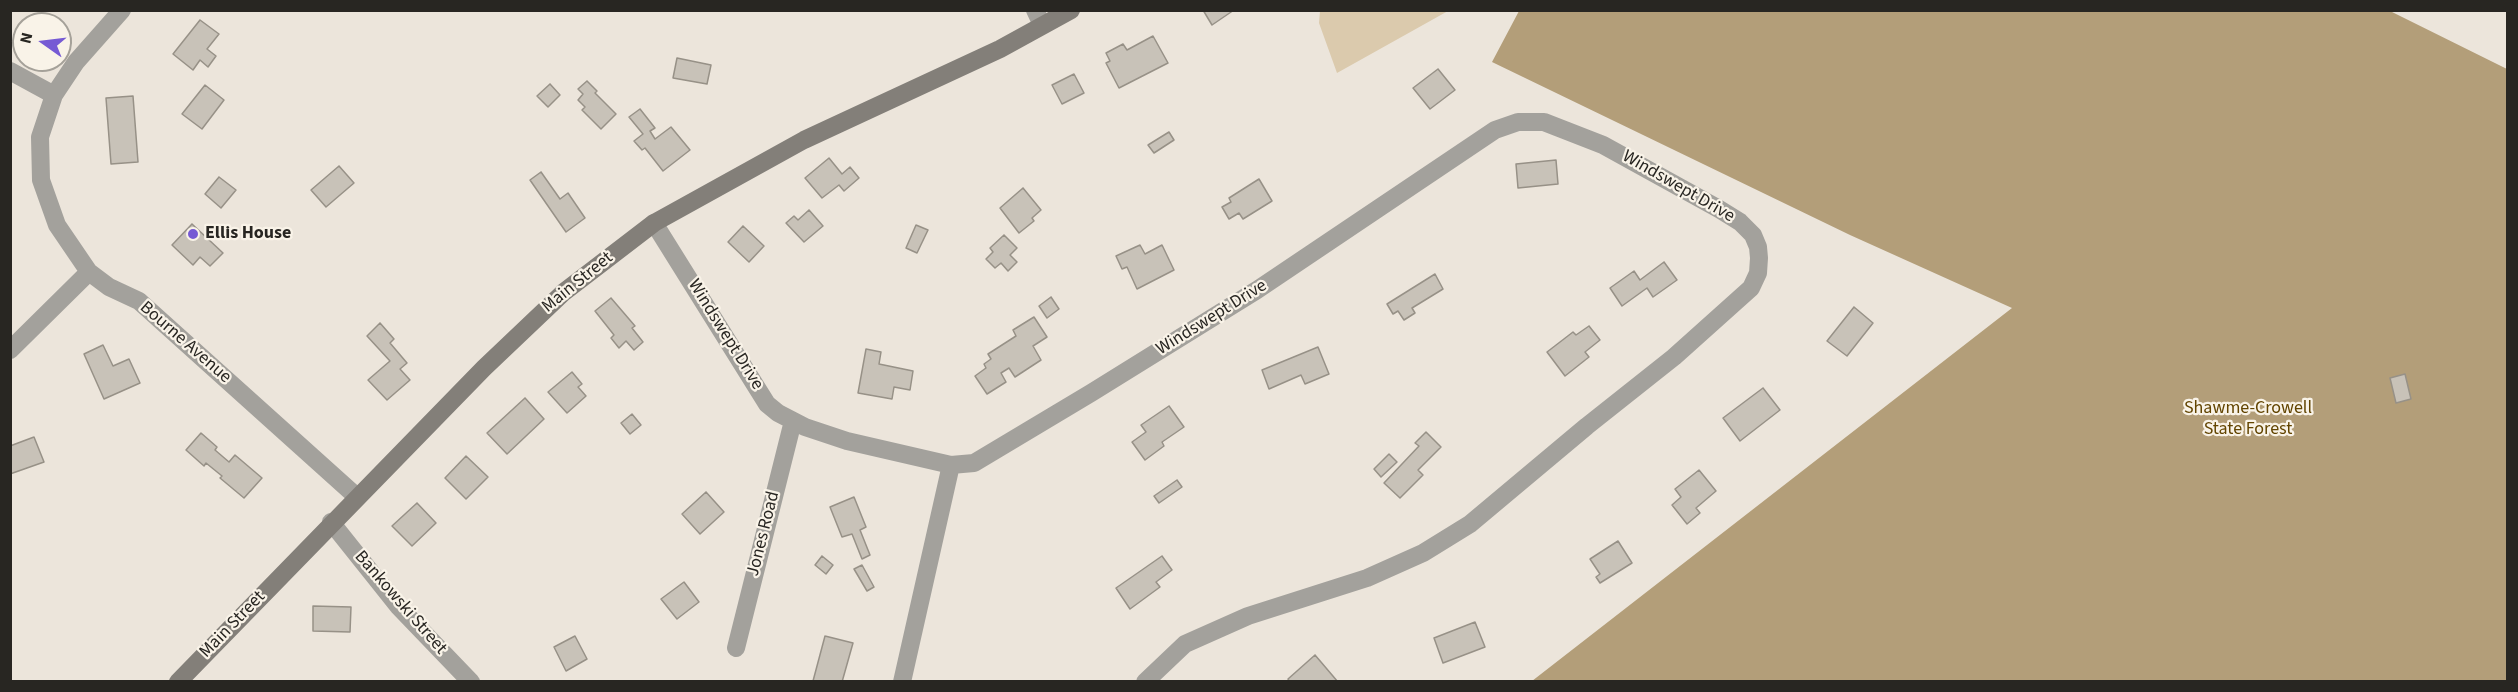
<!DOCTYPE html>
<style>
body{margin:0}
#map{position:relative;width:2518px;height:692px;overflow:hidden;background:#ece5db;font-family:"Source Sans 3",sans-serif}
canvas{display:block}
.frame{position:absolute;inset:0;border:12px solid #282622;pointer-events:none}
.north{position:absolute;left:12px;top:12px;width:60px;height:60px;box-sizing:border-box;background:#f9f3e8;border:2px solid #a5a199;border-radius:50%;rotate:284deg;font-size:16px;font-weight:700;line-height:24px;text-align:center;color:#282622}
.north::after{content:'';display:block;margin:auto;width:21px;height:27px;background:#765ad4;clip-path:polygon(50% 0,100% 100%,50% 72%,0 100%)}
</style>
<div id="map">
<canvas width="2518" height="692"></canvas>
<div class="frame"></div>
<div class="north">N</div>
</div>
<script>
const ctx = document.querySelector('canvas').getContext('2d');
ctx.lineJoin = 'round';
function paint(path, color) {
  ctx.fillStyle = color;
  ctx.fill(path, 'evenodd');
}
function toPath(rows) {
  const path = new Path2D();
  for (const r of rows) {
    path.moveTo(r[0], r[1]);
    for (let i = 2; i < r.length; i += 2) path.lineTo(r[i], r[i + 1]);
  }
  return path;
}
function stroke(path, color, width, dash) {
  ctx.strokeStyle = color;
  ctx.lineWidth = width;
  ctx.lineCap = dash ? 'butt' : 'round';
  ctx.setLineDash(dash || []);
  ctx.stroke(path);
}
function write(font, color, halo, rows, align = 'center') {
  ctx.font = font + ' "Source Sans 3",sans-serif';
  ctx.lineWidth = 4.5;
  ctx.setLineDash([]);
  ctx.textBaseline = 'middle';
  ctx.strokeStyle = halo;
  ctx.fillStyle = color;
  for (const [text, x, y, turn = 0] of rows) {
    ctx.save();
    ctx.translate(x, y);
    ctx.rotate((+turn || 0) * Math.PI / 180);
    ctx.textAlign = isNaN(turn) ? turn : align;
    if (halo) ctx.strokeText(text, 0, 0);
    ctx.fillText(text, 0, 0);
    ctx.restore();
  }
}
const green = toPath([
 [1320,11,1320,10,1448,11,1337,73,1319,23]
]);
const forest = toPath([
 [2388,10,2507,69,2507,681,1532,681,2012,308,1850,235,1492,62,1519,11]
]);
const building = toPath([
 [1203,10,1234,10,1212,25,1203,10],
 [200,20,219,34,207,49,216,56,208,67,200,60,193,70,173,54,200,20],
 [1153,36,1168,63,1119,88,1106,63,1110,61,1106,53,1123,44,1127,50,1153,36],
 [677,58,711,65,707,84,673,78,677,58],
 [1438,69,1455,90,1430,109,1413,88,1438,69],
 [1074,74,1084,93,1062,104,1052,85,1074,74],
 [587,81,597,91,595,93,616,114,601,129,582,110,585,107,578,100,583,94,578,89,587,81],
 [550,84,560,95,548,107,537,96,550,84],
 [205,85,224,100,202,129,182,114,205,85],
 [133,96,138,162,111,164,106,98,133,96],
 [640,109,655,128,650,131,655,139,671,127,690,150,663,171,645,148,642,150,634,141,643,134,629,117,640,109],
 [1169,132,1174,140,1154,153,1148,145,1169,132],
 [829,158,842,174,850,167,859,178,844,191,839,185,822,198,805,178,829,158],
 [1556,160,1558,184,1518,188,1516,164,1556,160],
 [339,166,354,183,326,207,311,190,339,166],
 [541,172,560,199,568,193,585,218,566,232,530,180,541,172],
 [219,177,236,190,221,208,205,194,219,177],
 [1259,179,1272,201,1243,219,1239,213,1229,219,1222,207,1231,202,1229,198,1259,179],
 [1023,188,1041,210,1032,218,1034,221,1019,233,1000,208,1023,188],
 [809,210,823,226,804,242,786,223,794,216,798,220,809,210],
 [192,224,223,253,210,266,200,257,193,265,172,245,192,224],
 [916,225,928,230,917,253,906,248,916,225],
 [743,226,764,246,749,262,728,242,743,226],
 [1004,235,1017,248,1010,255,1017,262,1008,271,1001,263,995,268,986,259,993,252,990,248,1004,235],
 [1140,245,1145,254,1162,245,1174,270,1137,289,1127,267,1122,269,1116,256,1140,245],
 [1664,262,1677,280,1653,297,1647,288,1622,306,1610,288,1634,271,1640,280,1664,262],
 [1435,274,1443,289,1412,308,1415,313,1404,320,1398,311,1393,314,1387,304,1435,274],
 [1051,297,1059,309,1047,318,1039,306,1051,297],
 [611,298,635,326,632,328,643,342,634,350,626,341,619,348,611,338,614,335,595,311,611,298],
 [1854,307,1873,323,1847,356,1827,341,1854,307],
 [1034,317,1047,337,1033,346,1041,360,1015,377,1009,368,1001,373,1006,382,987,394,975,376,986,368,984,364,991,359,988,354,1016,336,1013,330,1034,317],
 [380,323,394,339,390,343,407,363,400,369,410,380,387,400,368,380,390,361,367,336,380,323],
 [1589,326,1600,340,1585,352,1589,357,1565,376,1547,352,1573,332,1576,335,1589,326],
 [103,345,113,366,129,359,140,383,104,399,84,354,103,345],
 [1318,347,1329,374,1305,384,1301,375,1269,389,1262,370,1318,347],
 [866,349,881,352,879,364,913,371,910,390,894,387,892,399,858,393,866,349],
 [572,372,582,384,578,387,586,396,567,413,548,392,572,372],
 [2405,374,2411,399,2396,403,2390,378,2405,374],
 [1763,388,1780,410,1740,441,1723,418,1763,388],
 [525,398,544,419,507,454,487,433,525,398],
 [1169,406,1184,427,1162,442,1164,446,1145,460,1132,442,1146,432,1141,425,1169,406],
 [632,414,641,425,630,434,621,423,632,414],
 [1426,432,1441,447,1418,470,1423,475,1400,498,1384,483,1419,446,1415,443,1426,432],
 [201,433,217,447,215,450,229,462,235,455,262,478,244,498,220,478,222,476,206,463,204,466,186,450,201,433],
 [34,437,44,462,10,474,10,446,34,437],
 [1389,454,1397,462,1381,477,1374,469,1389,454],
 [466,456,488,477,466,499,445,478,466,456],
 [1699,470,1716,491,1696,508,1700,513,1687,524,1672,505,1681,497,1675,489,1699,470],
 [1177,480,1182,487,1159,503,1154,496,1177,480],
 [706,492,724,512,700,534,682,514,706,492],
 [854,497,866,527,860,530,870,555,862,559,852,534,842,537,830,507,854,497],
 [417,503,436,523,412,546,392,526,417,503],
 [1618,541,1632,563,1600,583,1596,577,1600,574,1590,559,1618,541],
 [822,556,833,565,826,574,815,565,822,556],
 [1162,556,1172,570,1156,582,1160,587,1130,609,1116,588,1162,556],
 [862,565,874,587,867,591,854,569,862,565],
 [684,582,699,602,677,619,661,599,684,582],
 [313,606,351,607,350,632,313,631,313,606],
 [1475,622,1485,647,1443,663,1434,638,1475,622],
 [575,636,587,659,566,671,554,647,575,636],
 [825,636,853,643,842,682,813,681,825,636],
 [1315,655,1338,682,1290,682,1288,679,1315,655]
]);
const street = toPath([
 [1035,10,1042,25],
 [10,71,54,95],
 [654,223,767,404,778,413,805,427,847,441,951,465,974,463,1091,393,1257,290,1495,130,1518,122,1544,122,1603,145,1719,209,1740,222,1753,235,1758,247,1759,258,1758,273,1751,288,1674,357,1587,426,1470,524,1423,553,1367,578,1248,616,1185,644,1145,682],
 [89,272,57,225,41,180,40,137,54,95,76,62,122,10],
 [10,350,89,272,109,287,139,301,357,497],
 [331,522,398,606,471,682],
 [736,648,793,421],
 [902,682,951,465]
]);
const secondary = toPath([
 [178,682,484,368,564,292,654,223,804,140,1000,49,1071,10]
]);
const markers = [
 [193,234,6,"#765ad4"]
];
const streetNames = [
 ["Windswept Drive",1678,187,30],
 ["Main Street",578,283,-39],
 ["Windswept Drive",1212,318,-32],
 ["Windswept Drive",725,335,58],
 ["Bourne Avenue",185,343,41],
 ["Jones Road",764,534,-76],
 ["Bankowski Street",400,603,49],
 ["Main Street",233,625,-46]
];
const poiNames = [
 ["Ellis House",205,234]
];
const parkNames = [
 ["Shawme-Crowell",2248,409],
 ["State Forest",2248,430]
];
paint(green, '#dbcaad');
paint(forest, '#b39e79');
paint(building, '#c8c2b8');
stroke(building, '#979187', 1.5);
stroke(street, '#a3a19c', 18);
stroke(secondary, '#837f79', 18);
for (const [x, y, r, color] of markers) {
  const dot = new Path2D();
  dot.arc(x, y, r, 0, 2 * Math.PI);
  ctx.fillStyle = color;
  ctx.fill(dot);
  stroke(dot, '#f9f3e8', 2);
}
write('18px', '#282622', '#f9f3e8', streetNames);
write('bold 18px', '#282622', '#f9f3e8', poiNames, 'left');
write('18px', '#624400', '#f9f3e8', parkNames);
</script>
